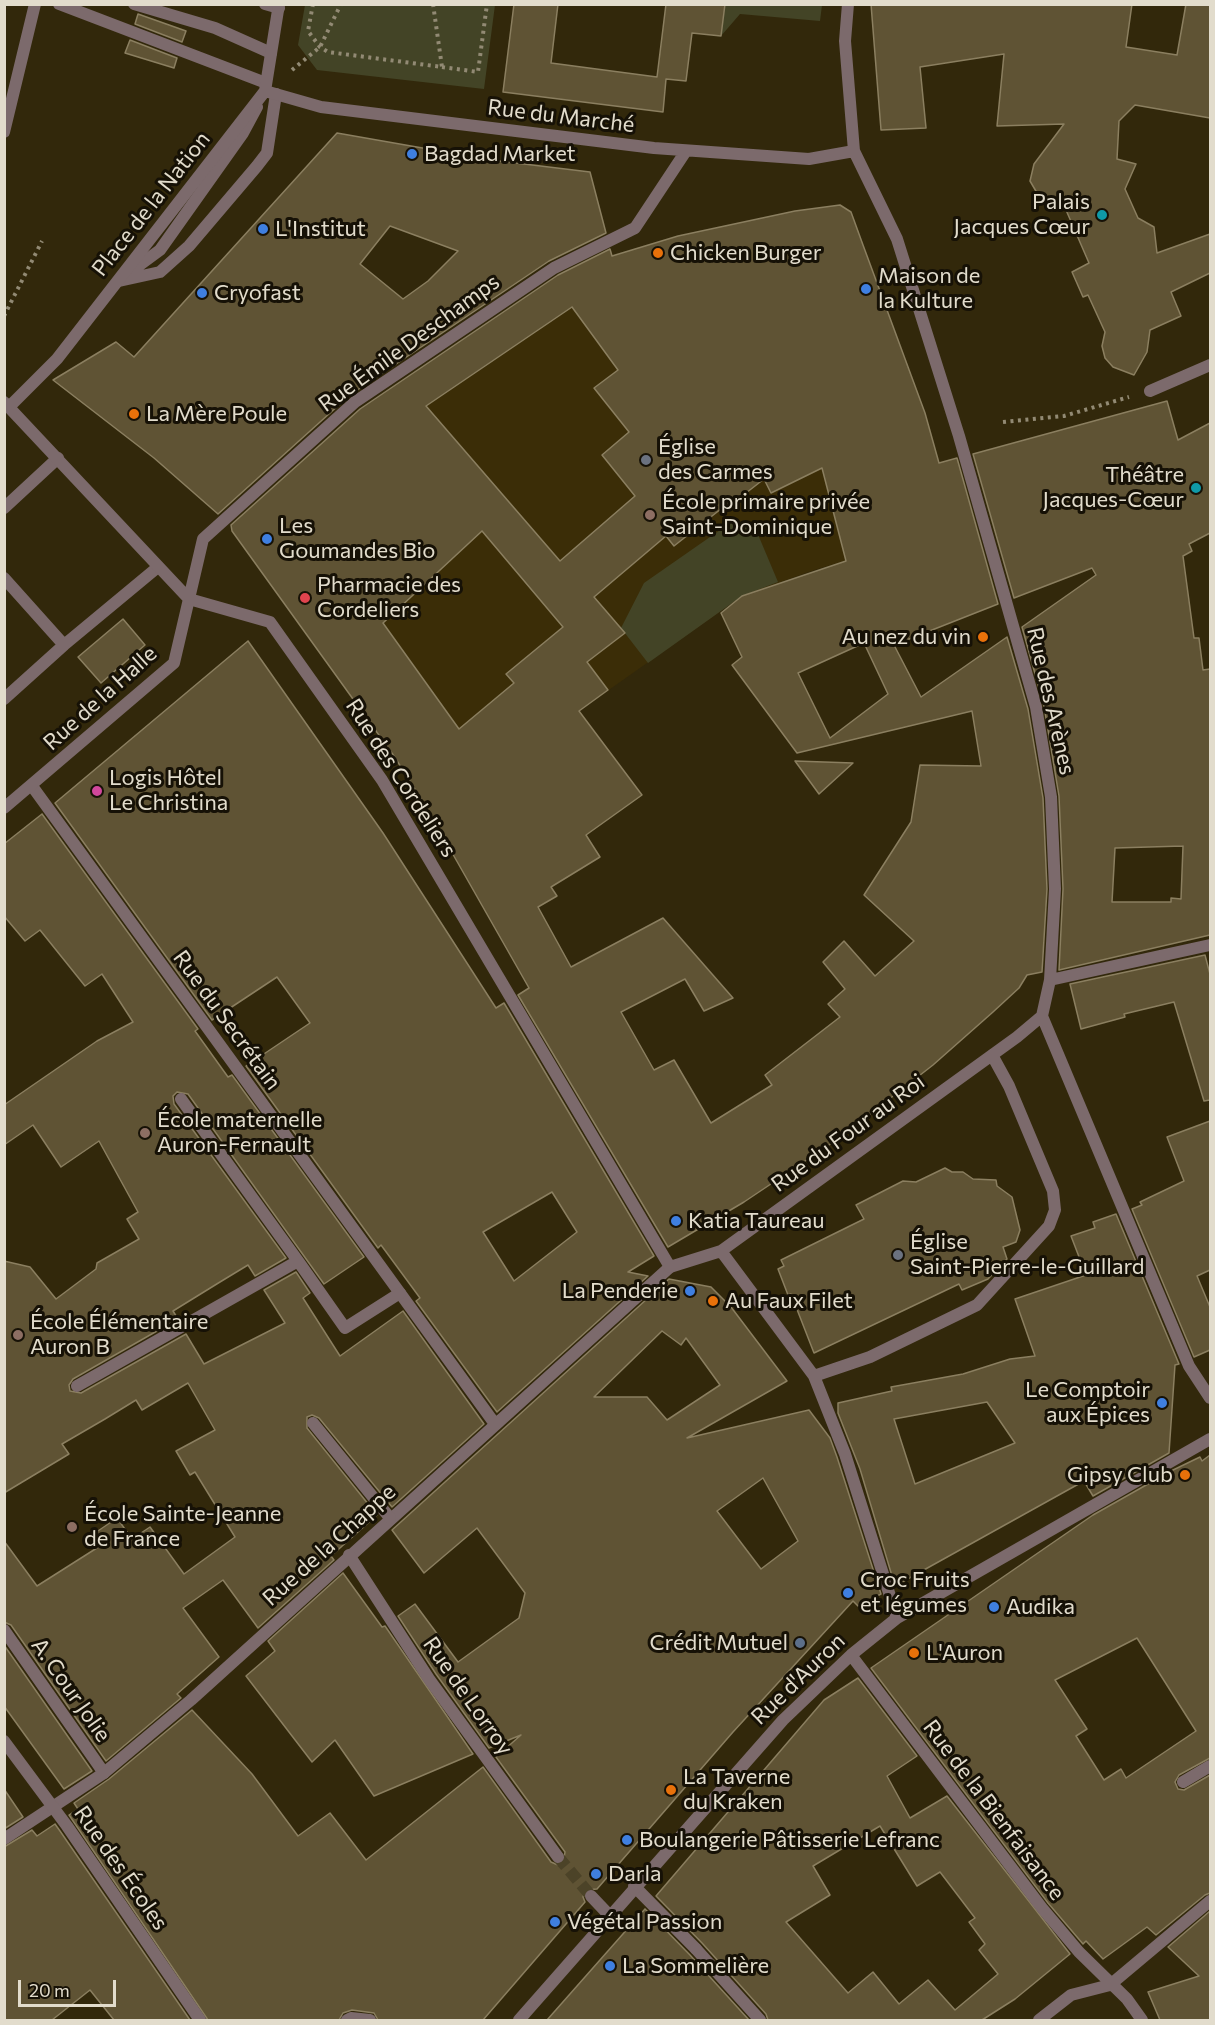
<!DOCTYPE html>
<meta charset="utf-8">
<style>
body{margin:0}
#map{position:relative;width:1215px;height:2025px;overflow:hidden;background:#32280b;font-family:Commissioner,sans-serif}
canvas{display:block}
.frame{position:absolute;inset:0;border:6px solid #e2dccc;pointer-events:none}
.scale{position:absolute;left:18px;top:1980px;width:98px;height:27px;box-sizing:border-box;border:3px solid #e2dccc;border-top:0;padding-left:8px;font-size:18px;line-height:21px;white-space:nowrap;color:#e2dccc;-webkit-text-stroke:4px #161106;paint-order:stroke}
</style>
<div id="map">
<canvas width="1215" height="2025"></canvas>
<div class="frame"></div>
<div class="scale">20 m</div>
</div>
<script>
const ctx = document.querySelector('canvas').getContext('2d');
ctx.lineJoin = 'round';
function paint(path, color) {
  ctx.fillStyle = color;
  ctx.fill(path, 'evenodd');
}
function toPath(rows) {
  const path = new Path2D();
  for (const r of rows) {
    path.moveTo(r[0], r[1]);
    for (let i = 2; i < r.length; i += 2) path.lineTo(r[i], r[i + 1]);
  }
  return path;
}
function stroke(path, color, width, dash) {
  ctx.strokeStyle = color;
  ctx.lineWidth = width;
  ctx.lineCap = dash ? 'butt' : 'round';
  ctx.setLineDash(dash || []);
  ctx.stroke(path);
}
function write(font, color, halo, rows, align = 'center') {
  ctx.font = font + ' Commissioner,sans-serif';
  ctx.lineWidth = 6;
  ctx.setLineDash([]);
  ctx.textBaseline = 'middle';
  ctx.strokeStyle = halo;
  ctx.fillStyle = color;
  for (const [text, x, y, turn = 0] of rows) {
    ctx.save();
    ctx.translate(x, y);
    ctx.rotate((+turn || 0) * Math.PI / 180);
    ctx.textAlign = isNaN(turn) ? turn : align;
    if (halo) ctx.strokeText(text, 0, 0);
    ctx.fillText(text, 0, 0);
    ctx.restore();
  }
}
const built = toPath([
 [586,267,800,456,952,529,814,570,742,596,596,699,487,768,360,590,372,412]
]);
const green = toPath([
 [305,5,495,5,484,89,317,70,298,45],
 [725,5,725,4,822,5,820,21,740,14,721,36],
 [733,521,754,525,778,582,742,596,648,663,621,628,644,583]
]);
const building = toPath([
 [514,4,558,4,551,63,657,77,666,4,725,4,721,36,692,33,686,81,666,79,663,112,503,92,514,4],
 [871,4,1132,4,1126,47,1177,55,1186,4,1210,4,1210,118,1135,105,1119,121,1117,159,1136,164,1125,189,1138,218,1154,227,1157,253,1210,234,1210,273,1171,292,1181,316,1150,330,1147,352,1134,375,1113,367,1105,358,1102,346,1105,332,1088,295,1083,297,1072,272,1089,263,1066,210,1040,198,1030,181,1034,164,1064,124,997,126,1004,54,920,67,926,128,881,130,871,4],
 [138,14,186,31,182,42,135,24,138,14],
 [130,40,177,58,174,68,125,53,130,40],
 [337,133,451,153,450,155,590,172,606,233,549,261,350,395,218,514,154,458,53,380,116,342,134,357,337,133],
 [390,226,458,251,428,281,403,299,360,264,390,226],
 [840,205,851,212,863,245,925,413,939,463,957,458,998,604,894,645,921,697,1007,637,1028,709,1043,798,1047,889,1042,972,1027,975,1019,988,993,1012,933,1065,838,1139,744,1202,668,1247,518,995,529,988,426,807,394,756,232,531,231,525,360,409,558,275,610,249,612,256,678,236,795,211,840,205],
 [572,307,618,370,594,388,629,432,602,455,635,496,560,561,426,406,572,307],
 [822,468,846,561,742,596,721,613,742,657,732,665,797,753,972,711,981,766,920,765,911,822,864,895,914,941,875,976,844,941,823,962,845,989,828,1004,840,1017,765,1075,772,1085,711,1123,674,1060,654,1070,621,1012,685,979,704,1011,733,998,663,918,571,967,538,907,557,896,551,887,600,857,586,835,642,795,579,711,608,690,587,662,625,633,594,597,666,536,674,546,726,505,728,507,764,479,771,493,822,468],
 [482,531,563,627,506,674,514,683,459,729,383,623,482,531],
 [864,643,888,694,830,738,798,673,864,643],
 [1167,401,1178,440,1210,423,1210,533,1189,544,1192,551,1183,556,1194,638,1199,638,1203,670,1210,669,1210,935,1059,970,1063,889,1059,796,1044,706,1022,627,1096,575,1092,568,1014,598,973,454,1167,401],
 [1183,846,1181,899,1171,898,1171,902,1112,902,1115,848,1183,846],
 [123,619,145,645,101,683,78,657,123,619],
 [248,641,383,833,496,1008,504,1003,654,1256,628,1272,648,1276,497,1412,416,1301,420,1298,395,1264,381,1245,378,1248,246,1066,310,1023,277,977,212,1020,55,803,248,641],
 [552,1192,577,1232,514,1281,483,1232,552,1192],
 [795,761,853,763,819,794,795,761],
 [42,814,198,1029,195,1031,228,1077,232,1075,364,1257,324,1284,188,1094,177,1092,173,1096,174,1104,286,1258,255,1276,248,1265,220,1282,173,1311,178,1319,73,1379,69,1385,70,1391,81,1393,186,1334,204,1364,285,1323,264,1290,296,1272,310,1293,303,1298,340,1356,403,1311,484,1424,392,1507,319,1418,312,1415,307,1417,307,1428,377,1515,331,1556,334,1560,258,1628,223,1580,183,1608,219,1657,177,1694,181,1698,106,1761,11,1625,4,1622,4,1541,37,1586,100,1546,92,1535,117,1518,132,1539,150,1527,184,1574,235,1537,195,1472,190,1475,176,1451,215,1430,188,1383,142,1410,136,1400,105,1419,62,1444,69,1454,4,1493,4,1261,30,1267,56,1299,96,1269,97,1263,139,1239,127,1219,138,1212,99,1141,61,1167,33,1125,4,1145,4,1105,97,1041,133,1022,102,974,85,986,40,930,25,941,4,916,4,844,42,814],
 [1205,955,1210,974,1210,1100,1204,1101,1174,1002,1124,1014,1125,1017,1081,1029,1070,984,1205,955],
 [1210,1121,1210,1270,1197,1276,1210,1307,1210,1350,1194,1357,1132,1209,1142,1205,1140,1202,1184,1181,1167,1137,1210,1121],
 [945,1168,952,1172,963,1172,973,1179,996,1180,997,1186,1012,1197,1020,1230,1016,1242,1003,1247,1007,1259,988,1279,962,1290,959,1284,814,1353,791,1294,788,1295,778,1269,784,1266,781,1260,864,1219,856,1205,903,1181,916,1182,945,1168],
 [1116,1214,1179,1364,1175,1365,1169,1453,1093,1496,1084,1481,895,1586,860,1469,838,1413,838,1403,892,1391,891,1387,963,1374,1010,1359,1035,1356,1015,1299,1086,1275,1071,1236,1095,1228,1093,1222,1116,1214],
 [987,1402,1015,1443,915,1484,894,1419,987,1402],
 [669,1279,711,1287,731,1307,787,1381,687,1438,809,1410,830,1438,837,1457,881,1594,858,1606,853,1601,733,1732,597,1889,585,1890,583,1897,585,1902,483,2020,378,2020,374,2013,352,2010,343,2013,339,2020,208,2020,69,1815,78,1809,74,1803,109,1779,192,1710,252,1774,298,1836,330,1813,366,1860,483,1767,551,1862,558,1865,563,1863,565,1852,496,1757,521,1735,489,1748,436,1674,398,1616,415,1604,458,1662,519,1618,525,1593,477,1528,424,1573,392,1530,669,1279],
 [662,1331,681,1345,686,1338,720,1385,667,1420,647,1397,594,1397,662,1331],
 [763,1478,798,1541,761,1569,717,1511,763,1478],
 [1210,1455,1210,1758,1179,1775,1175,1782,1178,1789,1184,1790,1210,1775,1210,1893,1205,1895,1156,1935,1147,1927,1103,1959,1086,1941,1083,1944,1048,1903,871,1668,1093,1515,1171,1471,1200,1457,1202,1461,1210,1455],
 [1137,1638,1196,1731,1126,1778,1121,1769,1104,1780,1076,1736,1087,1729,1055,1680,1137,1638],
 [343,1573,382,1627,385,1626,473,1754,374,1796,335,1740,312,1762,246,1676,275,1651,268,1641,343,1573],
 [4,1645,92,1771,64,1789,4,1706,4,1645],
 [858,1678,917,1756,887,1776,910,1818,947,1796,1070,1954,1015,1999,982,2020,768,2020,766,2014,702,1943,656,1896,824,1700,858,1678],
 [880,1826,917,1886,940,1872,975,1918,969,1922,985,1944,979,1950,998,1974,955,2010,928,1980,899,2004,873,1972,848,1993,786,1922,830,1895,813,1866,880,1826],
 [4,1789,23,1817,4,1829,4,1789],
 [55,1824,60,1831,190,2020,114,2020,90,1990,52,2020,4,2020,4,1847,32,1830,37,1836,55,1824],
 [645,1909,690,1955,749,2020,547,2020,645,1909],
 [1210,1911,1210,2020,1160,2020,1148,1992,1199,1976,1168,1947,1210,1911]
]);
const minorTunnel = toPath([
 [558,1857,591,1896]
]);
const path = toPath([
 [313,4,308,31,320,47,328,52,442,67,433,4],
 [442,67,478,72,487,4],
 [292,70,320,47,341,4],
 [4,316,42,241],
 [1003,422,1064,416,1129,397]
]);
const service = toPath([
 [59,4,266,83],
 [134,4,215,28,271,53],
 [265,4,279,8],
 [122,278,160,250,243,133,257,107],
 [119,281,160,272,189,246,257,166,267,153,276,94],
 [4,508,58,458],
 [4,578,64,645],
 [4,699,64,645,158,567],
 [4,1630,104,1773],
 [1183,1782,1210,1766],
 [634,1886,696,1949]
]);
const pedestrian = toPath([
 [1150,391,1210,365],
 [32,786,495,1424],
 [4,1839,104,1773,191,1700,670,1267]
]);
const minor = toPath([
 [848,4,845,41,854,151,897,239,959,436,1036,707,1051,797,1055,889,1050,980,1042,1016,1189,1366,1210,1398],
 [265,91,321,107,654,148,809,159,854,151],
 [4,132,35,4],
 [4,402,189,599,270,622,382,780,670,1267,721,1251,1017,1037,1042,1016],
 [9,407,57,359,265,91,279,4],
 [4,808,174,663,203,539,355,402,554,268,635,228,686,151],
 [1050,980,1210,945],
 [181,1099,298,1261],
 [721,1251,814,1376,845,1454,897,1618],
 [814,1376,870,1357,977,1305,1049,1226,1055,1210,1053,1191,1009,1086,992,1055],
 [77,1386,298,1261,345,1328,400,1293],
 [313,1423,390,1518],
 [349,1555,429,1679,558,1857],
 [851,1655,1042,1908,1079,1952,1127,1999,1142,2020],
 [4,1741,67,1826,200,2020],
 [591,1896,609,1915],
 [696,1949,760,2020],
 [347,2020,351,2018,370,2020],
 [519,2020,783,1720,851,1655,897,1618,1210,1439],
 [1039,2020,1071,1995,1110,1985,1210,1901]
]);
const markers = [
 [412,154,6,"#3f7fe0"],
 [1102,215,6,"#0f9aa8"],
 [263,229,6,"#3f7fe0"],
 [658,253,6,"#e8710a"],
 [866,289,6,"#3f7fe0"],
 [202,293,6,"#3f7fe0"],
 [134,414,6,"#e8710a"],
 [646,460,6,"#6b7280"],
 [1196,488,6,"#0f9aa8"],
 [650,515,6,"#8d6e63"],
 [267,539,6,"#3f7fe0"],
 [305,598,6,"#e0444e"],
 [983,637,6,"#e8710a"],
 [97,791,6,"#d1479c"],
 [145,1133,6,"#8d6e63"],
 [676,1221,6,"#3f7fe0"],
 [898,1255,6,"#6b7280"],
 [690,1291,6,"#3f7fe0"],
 [713,1301,6,"#e8710a"],
 [18,1335,6,"#8d6e63"],
 [1162,1403,6,"#3f7fe0"],
 [1185,1475,6,"#e8710a"],
 [72,1527,6,"#8d6e63"],
 [848,1593,6,"#3f7fe0"],
 [994,1607,6,"#3f7fe0"],
 [800,1643,6,"#5c6f8a"],
 [914,1653,6,"#e8710a"],
 [671,1790,6,"#e8710a"],
 [627,1840,6,"#3f7fe0"],
 [596,1874,6,"#3f7fe0"],
 [555,1922,6,"#3f7fe0"],
 [610,1966,6,"#3f7fe0"]
];
const streetNames = [
 ["Rue du Marché",561,116,7],
 ["Place de la Nation",151,204,-52],
 ["Rue Émile Deschamps",409,343,-36],
 ["Rue de la Halle",100,698,-42],
 ["Rue des Arènes",1051,701,77],
 ["Rue des Cordeliers",401,778,57],
 ["Rue du Secrétain",227,1020,54],
 ["Rue du Four au Roi",848,1133,-36],
 ["Rue de la Chappe",329,1545,-42],
 ["Rue d'Auron",798,1679,-44],
 ["A. Cour Jolie",71,1690,55],
 ["Rue de Lorroy",468,1696,55],
 ["Rue de la Bienfaisance",994,1810,53],
 ["Rue des Écoles",121,1868,55]
];
const poiNames = [
 ["Bagdad Market",424,154],
 ["Palais",1090,202,"right"],
 ["Jacques Cœur",1090,227,"right"],
 ["L'Institut",275,229],
 ["Chicken Burger",670,253],
 ["Maison de",878,276],
 ["la Kulture",878,301],
 ["Cryofast",214,293],
 ["La Mère Poule",146,414],
 ["Église",658,447],
 ["des Carmes",658,472],
 ["Théâtre",1184,475,"right"],
 ["Jacques-Cœur",1184,500,"right"],
 ["École primaire privée",662,502],
 ["Saint-Dominique",662,527],
 ["Les",279,526],
 ["Goumandes Bio",279,551],
 ["Pharmacie des",317,585],
 ["Cordeliers",317,610],
 ["Au nez du vin",971,637,"right"],
 ["Logis Hôtel",109,778],
 ["Le Christina",109,803],
 ["École maternelle",157,1120],
 ["Auron-Fernault",157,1145],
 ["Katia Taureau",688,1221],
 ["Église",910,1242],
 ["Saint-Pierre-le-Guillard",910,1267],
 ["La Penderie",678,1291,"right"],
 ["Au Faux Filet",725,1301],
 ["École Élémentaire",30,1322],
 ["Auron B",30,1347],
 ["Le Comptoir",1150,1390,"right"],
 ["aux Épices",1150,1415,"right"],
 ["Gipsy Club",1173,1475,"right"],
 ["École Sainte-Jeanne",84,1514],
 ["de France",84,1539],
 ["Croc Fruits",860,1580],
 ["et légumes",860,1605],
 ["Audika",1006,1607],
 ["Crédit Mutuel",788,1643,"right"],
 ["L'Auron",926,1653],
 ["La Taverne",683,1777],
 ["du Kraken",683,1802],
 ["Boulangerie Pâtisserie Lefranc",639,1840],
 ["Darla",608,1874],
 ["Végétal Passion",567,1922],
 ["La Sommelière",622,1966]
];
paint(built, '#3b2d07');
paint(green, '#434426');
paint(building, '#5f5334');
stroke(building, '#8b7f60', 1.5);
stroke(minorTunnel, '#4c4328', 12, [12, 6]);
stroke(path, '#928a74', 4, [3, 4.5]);
stroke(service, '#7c6a6c', 12);
stroke(pedestrian, '#7c6a6c', 12);
stroke(minor, '#7c6a6c', 12);
for (const [x, y, r, color] of markers) {
  const dot = new Path2D();
  dot.arc(x, y, r, 0, 2 * Math.PI);
  ctx.fillStyle = color;
  ctx.fill(dot);
  stroke(dot, '#161106', 2);
}
write('22px', '#e2dccc', '#161106', streetNames);
write('22px', '#e2dccc', '#161106', poiNames, 'left');
</script>
